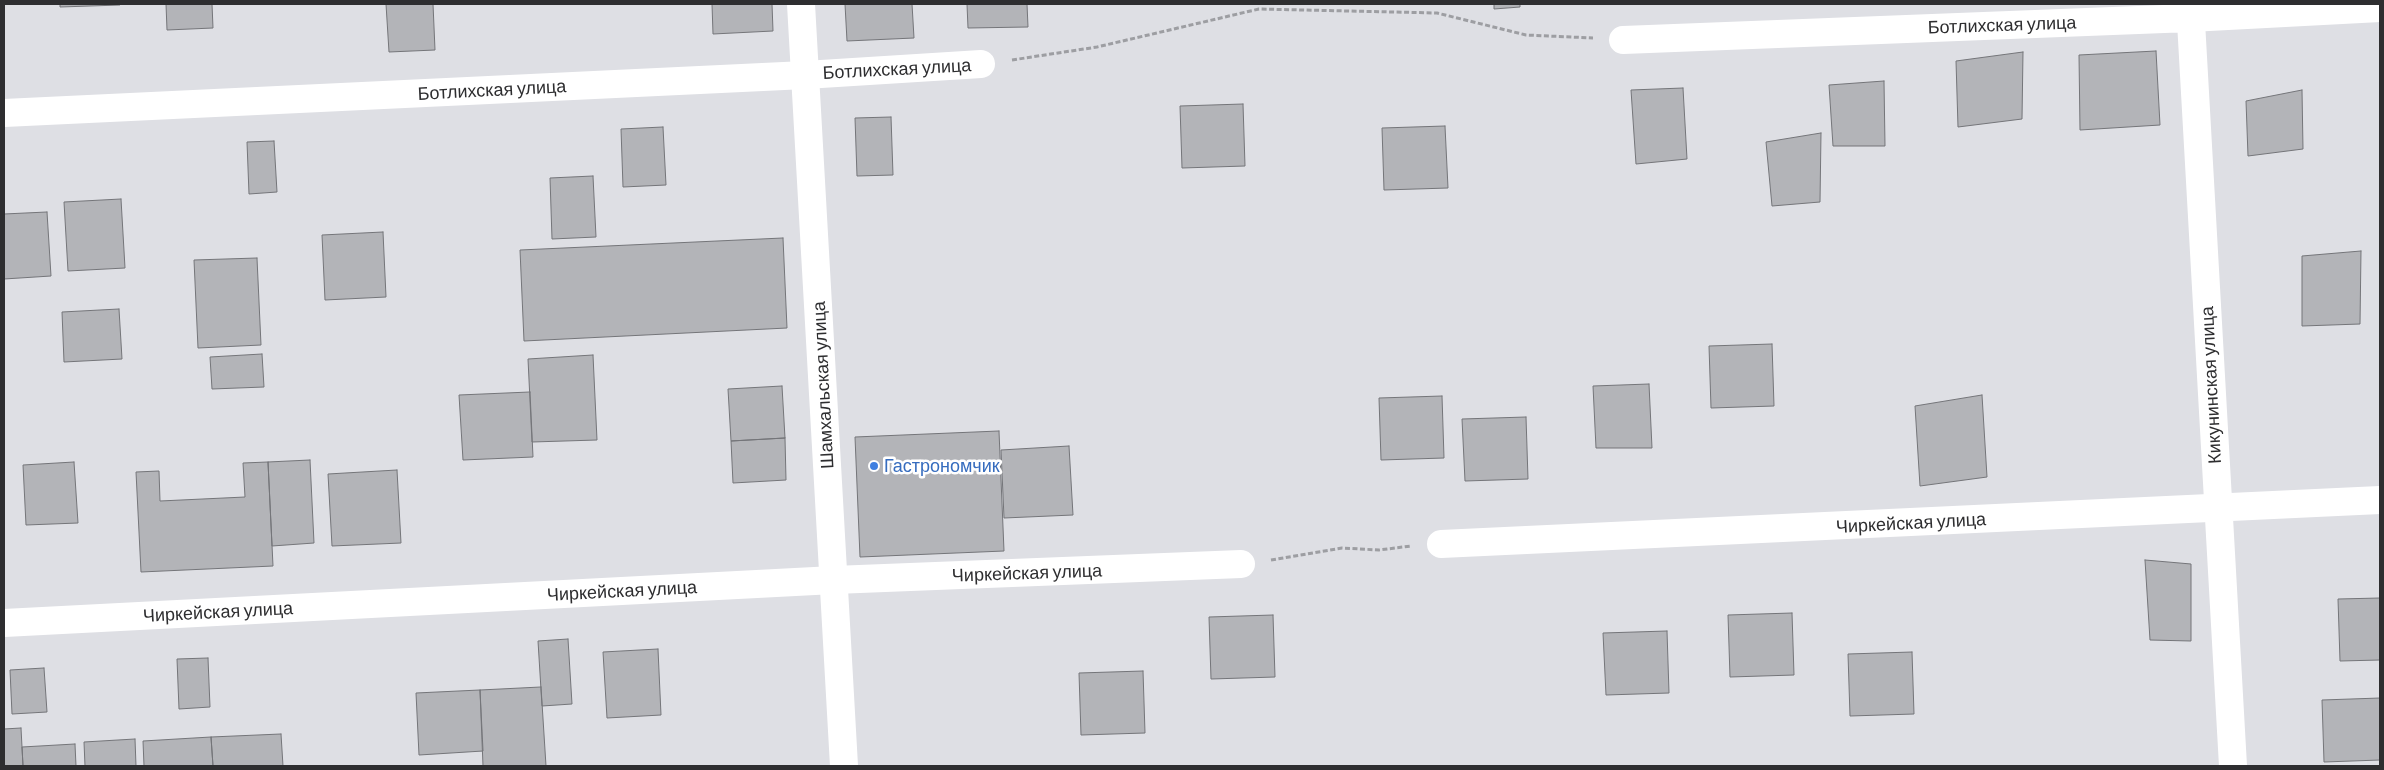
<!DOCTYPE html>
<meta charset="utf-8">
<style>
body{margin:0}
#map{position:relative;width:2384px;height:770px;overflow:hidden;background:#dedfe4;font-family:Barlow,sans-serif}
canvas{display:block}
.frame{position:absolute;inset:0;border:5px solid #2e2e30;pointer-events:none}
</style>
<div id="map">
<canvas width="2384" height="770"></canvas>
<div class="frame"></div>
</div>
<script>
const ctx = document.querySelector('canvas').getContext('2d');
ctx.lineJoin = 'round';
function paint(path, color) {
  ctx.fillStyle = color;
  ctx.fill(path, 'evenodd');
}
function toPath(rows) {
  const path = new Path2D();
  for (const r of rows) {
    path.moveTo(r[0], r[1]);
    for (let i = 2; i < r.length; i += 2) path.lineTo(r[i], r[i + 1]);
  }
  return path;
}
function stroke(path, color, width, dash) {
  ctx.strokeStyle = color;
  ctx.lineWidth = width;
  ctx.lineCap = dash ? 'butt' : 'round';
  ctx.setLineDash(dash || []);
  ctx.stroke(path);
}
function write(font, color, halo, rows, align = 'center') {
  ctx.font = font + ' Barlow,sans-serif';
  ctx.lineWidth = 5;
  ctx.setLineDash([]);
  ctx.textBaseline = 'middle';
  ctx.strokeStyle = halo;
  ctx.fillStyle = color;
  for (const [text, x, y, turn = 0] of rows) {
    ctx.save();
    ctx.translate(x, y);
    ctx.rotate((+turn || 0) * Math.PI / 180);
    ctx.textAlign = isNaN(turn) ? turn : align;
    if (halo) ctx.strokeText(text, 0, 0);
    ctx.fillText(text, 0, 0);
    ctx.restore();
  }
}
const building = toPath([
 [60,4,120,4,120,5,60,7,60,4],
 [166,4,212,4,213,28,167,30,166,4],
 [386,4,433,4,435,50,389,52,386,4],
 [712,4,772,4,773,31,713,34,712,4],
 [845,4,912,4,914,38,847,41,845,4],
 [967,4,1027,4,1028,27,968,28,967,4],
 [1494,4,1520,4,1520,7,1494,9,1494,4],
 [2156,51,2160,125,2080,130,2079,55,2156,51],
 [2023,52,2022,119,1958,127,1956,61,2023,52],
 [1884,81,1885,146,1833,146,1829,85,1884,81],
 [1683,88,1687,159,1636,164,1631,90,1683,88],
 [2302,90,2303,149,2248,156,2246,101,2302,90],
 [1243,104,1245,166,1182,168,1180,106,1243,104],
 [891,117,893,175,857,176,855,118,891,117],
 [1445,126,1448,188,1384,190,1382,128,1445,126],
 [663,127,666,185,623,187,621,129,663,127],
 [1821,133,1820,202,1772,206,1766,142,1821,133],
 [274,141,277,192,249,194,247,142,274,141],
 [593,176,596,237,552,239,550,178,593,176],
 [121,199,125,268,68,271,64,202,121,199],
 [47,212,51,276,4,279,4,214,47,212],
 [383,232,386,297,325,300,322,235,383,232],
 [783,238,787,328,524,341,520,250,783,238],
 [2361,251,2360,324,2302,326,2302,256,2361,251],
 [257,258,261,345,198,348,194,260,257,258],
 [119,309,122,359,64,362,62,312,119,309],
 [1772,344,1774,406,1711,408,1709,346,1772,344],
 [262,354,264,387,212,389,210,357,262,354],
 [593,355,597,440,532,442,528,359,593,355],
 [1649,384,1652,448,1596,448,1593,386,1649,384],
 [782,386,785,438,731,441,728,389,782,386],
 [530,392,533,457,463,460,459,395,530,392],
 [1982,395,1987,477,1920,486,1915,406,1982,395],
 [1442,396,1444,458,1381,460,1379,398,1442,396],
 [1526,417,1528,479,1465,481,1462,419,1526,417],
 [999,431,1004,551,860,557,855,437,999,431],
 [785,438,786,480,733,483,731,441,785,438],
 [1069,446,1073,515,1004,518,1001,450,1069,446],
 [310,460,314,543,272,546,268,462,310,460],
 [74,462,78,523,26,525,23,465,74,462],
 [268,462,273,566,141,572,136,472,159,471,160,501,245,497,243,463,268,462],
 [397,470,401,543,332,546,328,474,397,470],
 [2145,560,2191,564,2191,641,2150,640,2145,560],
 [2380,598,2380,660,2340,661,2338,599,2380,598],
 [1792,613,1794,675,1730,677,1728,615,1792,613],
 [1273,615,1275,677,1211,679,1209,617,1273,615],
 [1667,631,1669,693,1606,695,1603,633,1667,631],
 [568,639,572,704,542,706,538,641,568,639],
 [658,649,661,715,607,718,603,652,658,649],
 [1912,652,1914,714,1850,716,1848,654,1912,652],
 [208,658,210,707,179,709,177,659,208,658],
 [44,668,47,712,12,714,10,670,44,668],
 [1143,671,1145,733,1081,735,1079,673,1143,671],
 [541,687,546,766,483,766,480,690,541,687],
 [480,690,483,751,419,755,416,693,480,690],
 [2380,698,2380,760,2324,762,2322,700,2380,698],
 [21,728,23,766,4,766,4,729,21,728],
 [281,734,283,766,213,766,211,737,281,734],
 [211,737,213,766,144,766,143,741,211,737],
 [135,739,136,766,85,766,84,742,135,739],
 [75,744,76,766,23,766,22,747,75,744]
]);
const path = toPath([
 [1012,60,1097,47,1259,9,1437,13,1526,35,1593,38],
 [1271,560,1342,548,1379,550,1411,546]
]);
const minor = toPath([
 [2190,4,2233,766],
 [1623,40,2190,18,2380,8],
 [4,113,805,75,981,64],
 [1441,544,2380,500],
 [4,623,834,580,1241,564]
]);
const tertiary = toPath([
 [801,4,844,766]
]);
const markers = [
 [874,466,5,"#3f7fe0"]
];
const streetNames = [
 ["Ботлихская улица",2002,25,-2],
 ["Ботлихская улица",897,69,-3],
 ["Ботлихская улица",492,90,-3],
 ["Шамхальская улица",823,385,-93],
 ["Кикунинская улица",2211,385,-93],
 ["Чиркейская улица",1911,523,-3],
 ["Чиркейская улица",1027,573,-2],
 ["Чиркейская улица",622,591,-3],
 ["Чиркейская улица",218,612,-3]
];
const shopNames = [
 ["Гастрономчик",884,466]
];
paint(building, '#b3b4b8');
stroke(building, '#747579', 1);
stroke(path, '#9d9ea2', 3, [5, 2.5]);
stroke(minor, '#fff', 28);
stroke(tertiary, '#fff', 28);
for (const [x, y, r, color] of markers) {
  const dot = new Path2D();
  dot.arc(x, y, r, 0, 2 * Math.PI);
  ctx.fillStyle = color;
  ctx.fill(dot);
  stroke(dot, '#fff', 2);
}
write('18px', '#2e2e30', '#fff', streetNames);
write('18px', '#366cbe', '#fff', shopNames, 'left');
</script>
